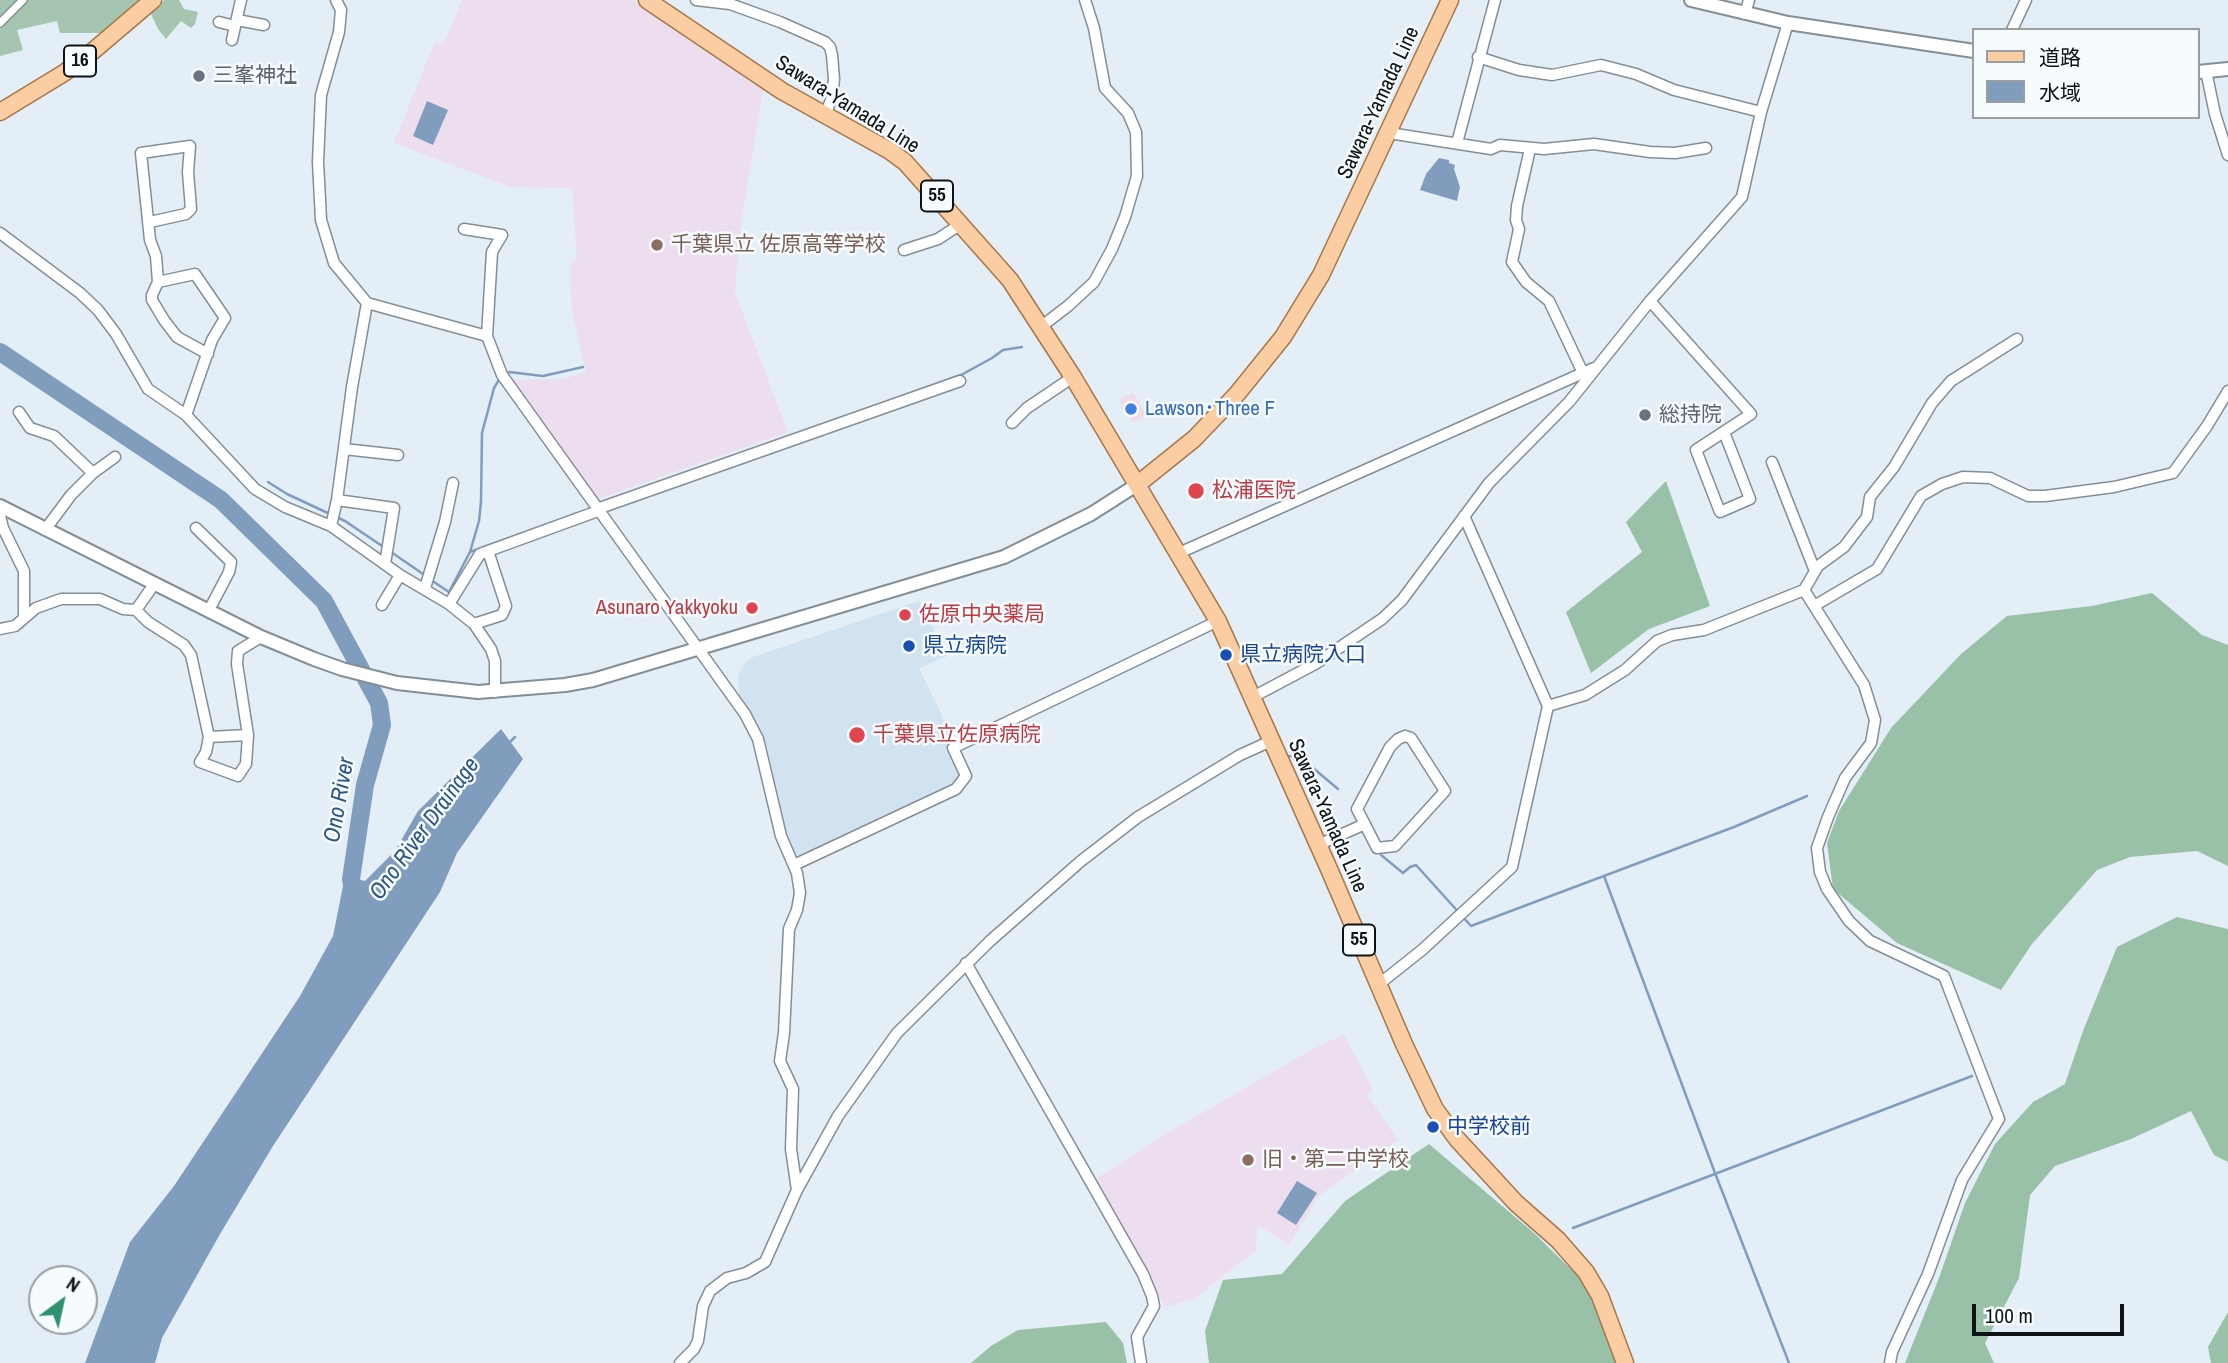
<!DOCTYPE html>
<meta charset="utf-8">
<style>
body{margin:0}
#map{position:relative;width:2228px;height:1363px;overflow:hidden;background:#e3eef7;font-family:"Archivo Narrow","Noto Sans JP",sans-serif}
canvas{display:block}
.legend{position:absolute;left:1972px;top:28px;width:228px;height:91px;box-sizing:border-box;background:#f6fbfe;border:2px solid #9a9ea1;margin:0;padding:9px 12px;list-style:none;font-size:21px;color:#0f1316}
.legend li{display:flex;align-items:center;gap:14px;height:35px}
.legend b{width:35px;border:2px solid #9a9ea1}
.north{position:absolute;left:28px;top:1265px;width:70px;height:70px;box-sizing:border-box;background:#f6fbfe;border:2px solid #9a9ea1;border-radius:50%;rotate:33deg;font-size:19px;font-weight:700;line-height:28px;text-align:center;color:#0f1316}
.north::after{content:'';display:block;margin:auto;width:24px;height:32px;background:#2e926d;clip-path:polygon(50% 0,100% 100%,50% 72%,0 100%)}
.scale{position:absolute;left:1972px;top:1304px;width:152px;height:32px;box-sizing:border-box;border:4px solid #0f1316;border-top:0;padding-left:9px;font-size:21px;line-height:24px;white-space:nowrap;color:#0f1316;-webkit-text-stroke:5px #f6fbfe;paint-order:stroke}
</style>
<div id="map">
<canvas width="2228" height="1363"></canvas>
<ul class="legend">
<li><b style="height:9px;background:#fbcda2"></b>道路</li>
<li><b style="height:19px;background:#819dbe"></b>水域</li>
</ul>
<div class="north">N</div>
<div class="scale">100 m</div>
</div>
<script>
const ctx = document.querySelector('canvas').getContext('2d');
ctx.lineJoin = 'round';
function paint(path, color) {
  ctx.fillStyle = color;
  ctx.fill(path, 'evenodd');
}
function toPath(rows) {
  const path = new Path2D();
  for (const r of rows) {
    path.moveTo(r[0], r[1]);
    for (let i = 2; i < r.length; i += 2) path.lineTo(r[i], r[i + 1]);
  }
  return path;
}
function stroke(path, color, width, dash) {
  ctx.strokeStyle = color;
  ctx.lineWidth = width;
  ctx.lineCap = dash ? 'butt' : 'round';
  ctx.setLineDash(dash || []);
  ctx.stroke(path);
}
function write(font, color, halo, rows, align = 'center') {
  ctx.font = font + ' "Archivo Narrow","Noto Sans JP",sans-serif';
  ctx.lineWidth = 5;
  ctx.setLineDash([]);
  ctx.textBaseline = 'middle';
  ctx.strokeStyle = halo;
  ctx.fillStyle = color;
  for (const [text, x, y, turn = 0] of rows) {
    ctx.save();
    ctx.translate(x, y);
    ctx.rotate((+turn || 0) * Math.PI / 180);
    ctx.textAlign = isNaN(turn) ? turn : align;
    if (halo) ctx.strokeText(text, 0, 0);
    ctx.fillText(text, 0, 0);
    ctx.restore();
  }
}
const commercial = toPath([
 [1133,392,1146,415,1133,423,1119,400]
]);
const built = toPath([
 [919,601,947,656,919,668,955,743,945,748,960,777,955,785,798,860,785,836,767,747,760,727,739,695,738,676,745,663,753,657]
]);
const education = toPath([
 [462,0,632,0,764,84,740,230,735,293,788,432,595,500,513,380,565,379,586,371,572,313,570,264,577,259,572,188,511,187,394,143,435,41,443,45],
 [1344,1035,1373,1089,1367,1095,1398,1140,1320,1195,1289,1245,1257,1224,1256,1250,1194,1299,1165,1307,1094,1180,1166,1134,1320,1045]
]);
const green = toPath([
 [0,0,144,0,104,33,60,33,57,21,17,30,23,50,0,56],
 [164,0,179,0,184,9,198,12,195,24,191,28,181,21,166,39,158,29,151,14]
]);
const forest = toPath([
 [1666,481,1710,606,1649,629,1591,673,1566,612,1642,552,1626,522],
 [2152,593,2202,635,2228,645,2228,866,2197,851,2130,857,2097,870,2032,944,2001,990,1897,943,1833,889,1827,843,1839,811,1891,728,1961,654,2007,616,2092,606],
 [2177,917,2228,929,2228,1162,2214,1155,2191,1111,2131,1139,2055,1166,2030,1195,2019,1278,1985,1343,1994,1363,1905,1363,1939,1278,1965,1203,1995,1144,2033,1102,2065,1084,2083,1031,2117,947],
 [1429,1144,1534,1233,1585,1283,1618,1363,1209,1363,1205,1331,1223,1280,1282,1274,1345,1201],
 [2228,1312,2228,1363,2211,1363,2208,1347],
 [1106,1322,1123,1343,1127,1363,971,1363,991,1346,1018,1330]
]);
const water = toPath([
 [427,101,448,110,433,145,413,136],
 [1439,158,1449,160,1449,163,1455,165,1454,169,1460,187,1457,201,1420,190,1426,174],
 [501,729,523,759,457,853,440,892,273,1146,220,1234,162,1338,155,1363,85,1363,130,1242,174,1186,300,996,333,936,345,876,365,881,395,851,418,811],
 [1297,1181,1317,1193,1296,1225,1277,1213]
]);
const stream = toPath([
 [506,374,509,372,543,376,583,367],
 [881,404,961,375,992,358,1003,350,1022,347],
 [268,482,287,494,345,521,385,548],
 [391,552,426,576],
 [470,552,479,521,481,502,482,433,494,388,500,378],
 [431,580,449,592,470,552,578,513],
 [508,744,515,737],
 [1288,756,1300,757,1338,789],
 [1381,855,1403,873,1410,867,1416,865,1471,926,1734,827,1807,796],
 [1604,876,1715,1173,1789,1363],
 [1573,1228,1972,1076]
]);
const river = toPath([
 [0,352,221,500,324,601,379,703,382,725,365,785,351,879,355,899]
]);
const pedestrian = toPath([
 [0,23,23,0]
]);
const minor = toPath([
 [336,0,341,10,339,32,321,95,318,162,321,220,334,263,367,303,487,336,502,375,745,714,758,739,781,836,797,873,800,893,797,910,789,929,784,1033,780,1061,793,1089,791,1149,797,1190],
 [696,0,730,4,780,22,825,42,830,47,832,55,834,79,832,97,825,116],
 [1745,14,1749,0],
 [237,20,264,25],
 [219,22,235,26],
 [2012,30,2026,0],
 [232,40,241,0],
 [1478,57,1519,70,1552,75,1601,65,1636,74,1674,90,1761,112],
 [2206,71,2215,114,2228,155],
 [1389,133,1491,149,1500,145,1544,149,1594,144,1650,152,1675,153,1706,148],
 [1457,143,1495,0],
 [1530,149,1517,206,1516,220,1519,229,1512,262,1526,282,1549,301,1583,373],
 [150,222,186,214,191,209,188,172,190,146,141,153,150,240,156,256,158,282,152,295,152,300,164,320,177,337,208,354],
 [464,229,502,235,492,252,487,336],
 [0,233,80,293,98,310,116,334,148,389,186,415,255,489,285,507,331,526,400,575,449,604,474,624,491,649,495,661,495,692],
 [904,250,938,239,961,224],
 [158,282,195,274,225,318,212,340,186,415],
 [1650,301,1751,414,1696,450,1720,512,1750,499,1724,432],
 [1042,326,1068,306,1094,282,1112,249,1125,217,1137,176,1136,132,1128,113,1105,88,1094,28,1085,0],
 [19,412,30,428,54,436,93,473],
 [1012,423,1027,408,1073,377],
 [344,449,398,455],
 [1772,462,1815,571],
 [337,500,394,508,385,564],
 [597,509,960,381],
 [0,516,3,528,24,571,24,616],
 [331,526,337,500,352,387,367,303],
 [196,528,231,562,229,572,209,610],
 [45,530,71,495,93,473,115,457],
 [1179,553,1594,368],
 [155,583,136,610,148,622,184,645,191,655,209,737,206,752,200,762,238,776,246,764,248,735,237,664,238,651,261,637],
 [425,588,445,522,453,483],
 [1804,590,1864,685,1875,720,1871,743,1845,778,1828,817,1817,848,1820,872,1827,889,1849,921,1870,941,1944,976,1999,1119,1962,1180,1928,1274,1892,1352,1890,1363],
 [449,604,480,554,598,511],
 [382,605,400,575],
 [1814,606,1877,569,1921,496,1942,484,1963,477,1990,478,2028,496,2045,496,2114,487,2173,473,2207,426,2228,391],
 [474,624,502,615,506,606,488,551],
 [0,629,15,626,36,608,61,599,100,599,123,609,136,610],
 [1251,698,1315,664,1382,619,1402,600,1489,483,1569,402,1650,301,1742,197,1761,112,1788,23],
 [1548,706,1585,695,1625,670,1657,641,1672,635,1704,630,1804,590,1818,566,1844,547,1867,517,1870,497,1894,467,1932,403,1951,381,2017,339],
 [1405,736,1411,738,1445,791,1395,846,1377,848,1357,809,1390,747,1398,739,1405,736],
 [209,737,248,735],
 [1318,845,1365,824],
 [794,865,956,789,966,776,953,748,1218,621],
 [966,963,1143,1274,1152,1296,1154,1306,1137,1337,1141,1363],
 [1378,985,1422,950,1512,867,1548,706,1464,516],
 [680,1363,694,1349,698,1341,703,1306,710,1291,727,1278,746,1273,765,1262,797,1190,838,1116,897,1033,990,941,1081,861,1138,817,1240,755,1271,741]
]);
const tertiary = toPath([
 [1691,0,1788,23,1974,51],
 [2198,72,2228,69],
 [0,506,261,637,314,659,342,669,397,683,478,692,565,685,593,680,1004,557,1091,514,1138,484]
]);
const primary = toPath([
 [647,0,782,91,890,151,905,162,1010,280,1073,377,1218,621,1329,869,1404,1044,1435,1109,1457,1139,1516,1203,1558,1240,1586,1272,1600,1296,1625,1363],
 [0,112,64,73,93,51,153,0],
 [1138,484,1194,439,1237,394,1283,337,1321,275,1450,0]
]);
const markers = [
 [199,76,7,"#6b7280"],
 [657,245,7,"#8d6e63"],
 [1131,409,7,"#3f7fe0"],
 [1645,415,7,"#6b7280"],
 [1196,491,9,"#e0444e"],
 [752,608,7,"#e0444e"],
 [905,615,7,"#e0444e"],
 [909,646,7,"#1a4fb4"],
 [1226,655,7,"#1a4fb4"],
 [857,735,9,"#e0444e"],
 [1433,1127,7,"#1a4fb4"],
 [1248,1160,7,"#8d6e63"]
];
const shields = [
 [80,61,32],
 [937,196,32],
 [1359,940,32]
];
const shieldNames = [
 ["16",80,61],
 ["55",937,196],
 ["55",1359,940]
];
const worshipNames = [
 ["三峯神社",213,76],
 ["総持院",1659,415]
];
const streetNames = [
 ["Sawara-Yamada Line",1379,103,-65],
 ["Sawara-Yamada Line",847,105,32],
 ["Sawara-Yamada Line",1327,816,66]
];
const educationNames = [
 ["千葉県立 佐原高等学校",671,245],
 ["旧・第二中学校",1262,1160]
];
const shopNames = [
 ["Lawson･Three F",1145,409]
];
const healthNames = [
 ["松浦医院",1212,491],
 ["Asunaro Yakkyoku",738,608,"right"],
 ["佐原中央薬局",919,615],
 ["千葉県立佐原病院",873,735]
];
const transitNames = [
 ["県立病院",923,646],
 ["県立病院入口",1240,655],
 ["中学校前",1447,1127]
];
const waterNames = [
 ["Ono River",340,800,-80],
 ["Ono River Drainage",425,829,-54]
];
paint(commercial, '#f1dbea');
paint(built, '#d1e2f0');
paint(education, '#ecddef');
paint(green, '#a6c5b0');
paint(forest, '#98c1a7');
paint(water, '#819dbe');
stroke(stream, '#819dbe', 2.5);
stroke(river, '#819dbe', 18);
stroke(pedestrian, '#848e96', 10);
stroke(minor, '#848e96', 13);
stroke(tertiary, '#848e96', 16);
stroke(primary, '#a77649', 19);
stroke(pedestrian, '#fff', 7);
stroke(minor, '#fff', 10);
stroke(tertiary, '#fff', 12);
stroke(primary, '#fbcda2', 16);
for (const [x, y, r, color] of markers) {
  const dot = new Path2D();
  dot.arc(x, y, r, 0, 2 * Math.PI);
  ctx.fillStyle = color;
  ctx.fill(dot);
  stroke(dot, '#f6fbfe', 2.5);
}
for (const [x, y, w] of shields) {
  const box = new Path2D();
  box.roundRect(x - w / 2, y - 15.5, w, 31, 5);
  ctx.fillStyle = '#f6fbfe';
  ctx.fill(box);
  stroke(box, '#0f1316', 2);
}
write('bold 19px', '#0f1316', null, shieldNames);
write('21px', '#5b616d', '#f6fbfe', worshipNames, 'left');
write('21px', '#0f1316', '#f6fbfe', streetNames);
write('21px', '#785e54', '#f6fbfe', educationNames, 'left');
write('21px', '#366cbe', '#f6fbfe', shopNames, 'left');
write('21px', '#be3a42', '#f6fbfe', healthNames, 'left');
write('21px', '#164399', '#f6fbfe', transitNames, 'left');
write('italic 23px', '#2d5783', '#f6fbfe', waterNames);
</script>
